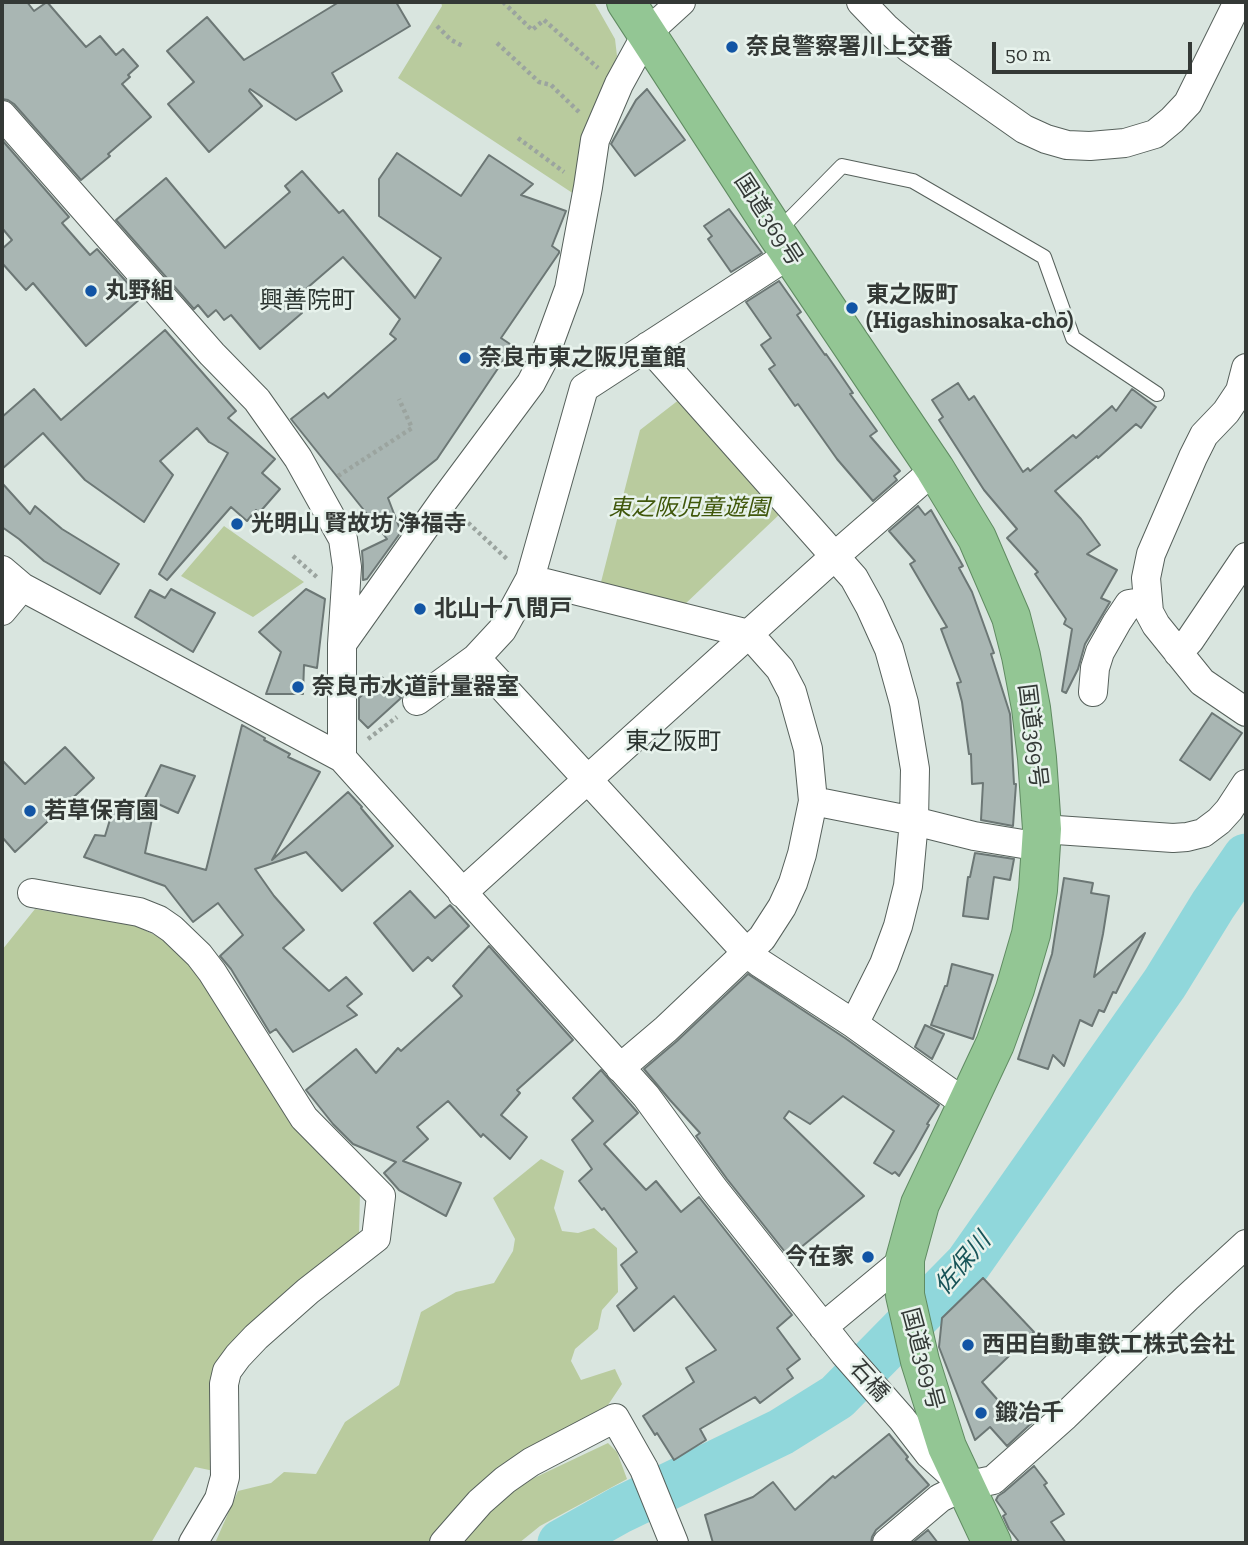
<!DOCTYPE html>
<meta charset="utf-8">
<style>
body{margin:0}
#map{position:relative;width:1248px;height:1545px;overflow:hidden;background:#d9e5df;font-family:"Zilla Slab",serif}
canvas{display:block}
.frame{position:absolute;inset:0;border:4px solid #343936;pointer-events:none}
.scale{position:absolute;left:992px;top:42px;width:200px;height:32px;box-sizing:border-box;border:4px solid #343936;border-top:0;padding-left:9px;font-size:21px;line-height:24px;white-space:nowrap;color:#343936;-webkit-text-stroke:5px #e7f2ec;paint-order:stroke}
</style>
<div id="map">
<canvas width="1248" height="1545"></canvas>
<div class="frame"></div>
<div class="scale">50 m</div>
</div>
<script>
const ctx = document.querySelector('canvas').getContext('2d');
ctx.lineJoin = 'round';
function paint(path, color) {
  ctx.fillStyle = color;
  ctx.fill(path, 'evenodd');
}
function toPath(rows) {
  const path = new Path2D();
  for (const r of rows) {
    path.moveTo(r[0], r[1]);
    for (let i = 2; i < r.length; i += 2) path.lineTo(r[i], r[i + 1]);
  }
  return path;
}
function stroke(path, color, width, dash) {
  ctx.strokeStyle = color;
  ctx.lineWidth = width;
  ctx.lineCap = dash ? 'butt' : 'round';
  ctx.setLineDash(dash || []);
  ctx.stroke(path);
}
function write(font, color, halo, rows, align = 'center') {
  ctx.font = font + ' "Zilla Slab","Noto Sans JP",serif';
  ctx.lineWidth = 5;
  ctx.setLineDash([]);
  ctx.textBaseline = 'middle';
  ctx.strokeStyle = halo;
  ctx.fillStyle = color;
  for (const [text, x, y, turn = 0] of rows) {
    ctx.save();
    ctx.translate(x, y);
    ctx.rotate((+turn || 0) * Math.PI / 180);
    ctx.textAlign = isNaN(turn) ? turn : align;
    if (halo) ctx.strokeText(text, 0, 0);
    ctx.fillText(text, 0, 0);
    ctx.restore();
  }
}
const green = toPath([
 [441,2,594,2,615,39,617,56,585,139,574,194,398,78,442,6],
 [680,399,783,511,683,606,600,586,640,430],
 [224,526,304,582,253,617,181,576],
 [35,909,134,925,165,940,202,975,360,1192,359,1236,241,1335,214,1471,195,1467,151,1543,2,1543,2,950],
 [541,1159,564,1171,554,1208,562,1231,578,1233,594,1228,617,1248,618,1292,602,1310,598,1329,575,1349,571,1361,581,1380,615,1369,622,1384,608,1405,518,1455,453,1513,428,1543,215,1543,238,1491,271,1483,284,1472,316,1474,345,1422,399,1385,421,1312,456,1292,494,1283,513,1251,515,1239,493,1198],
 [608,1443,617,1452,627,1479,540,1526,519,1543,462,1543,494,1504,534,1478]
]);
const river = toPath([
 [561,1543,620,1510,781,1432,837,1397,968,1264,1165,983,1213,905,1246,857]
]);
const building = toPath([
 [2,2,27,2,34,11,47,2,86,47,100,36,116,55,123,49,138,66,128,75,130,77,122,84,151,117,108,154,110,156,81,180,14,104,8,100,2,99,2,2],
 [339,2,396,2,410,26,332,73,342,91,296,120,250,89,249,91,262,106,209,152,168,104,194,82,167,51,207,17,244,60,339,2],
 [647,89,685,140,635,176,611,144,636,100,647,89],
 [2,140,69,217,62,223,90,255,97,249,141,298,86,346,33,283,26,290,2,263,2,249,12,240,2,228,2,140],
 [397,153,461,196,489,155,533,184,521,195,566,211,552,246,559,251,559,253,501,338,513,346,437,459,388,498,401,532,367,579,363,580,363,565,362,551,387,539,291,419,324,393,328,398,396,339,390,334,400,319,343,257,292,301,302,313,260,349,231,315,224,320,216,310,208,317,198,305,194,309,116,220,166,178,225,248,290,192,285,186,302,171,339,213,343,210,415,298,441,258,379,216,379,179,397,153],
 [729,209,762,253,731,272,708,239,712,236,704,226,729,209],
 [779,281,801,312,797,315,825,355,826,354,840,374,853,393,850,394,877,431,870,436,900,471,894,476,897,480,873,501,837,459,798,404,795,406,769,369,775,365,761,345,771,338,746,302,779,281],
 [165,330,236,411,228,418,275,459,262,473,280,489,259,513,256,510,247,521,231,507,167,580,159,574,228,453,209,442,197,428,160,461,173,475,144,522,85,480,43,433,2,469,2,417,34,389,61,420,165,330],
 [958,383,969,400,974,396,1023,472,1028,468,1030,471,1073,435,1076,438,1112,406,1116,411,1132,389,1156,407,1141,428,1136,424,1098,458,1097,456,1055,491,1081,519,1100,545,1087,554,1117,570,1101,598,1110,602,1085,644,1078,669,1066,693,1062,691,1072,629,1064,624,1066,619,1035,574,1038,572,1007,538,1017,529,984,490,939,420,943,417,932,400,958,383],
 [2,483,30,514,35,506,62,529,119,564,100,594,44,561,19,539,2,527,2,483],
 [918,506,925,515,931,510,963,566,959,568,972,592,994,653,991,654,1010,714,1011,728,1014,784,1016,784,1013,826,981,820,983,783,972,784,971,754,969,754,962,702,957,683,961,682,941,629,947,627,910,564,915,561,889,531,918,506],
 [171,589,215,613,193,652,135,617,150,590,165,598,171,589],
 [306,589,325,599,317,668,304,665,303,694,266,694,281,652,259,632,306,589],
 [382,677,401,698,368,728,359,719,359,698,382,677],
 [1212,713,1242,733,1210,780,1180,760,1212,713],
 [242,725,265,738,264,740,290,754,288,757,320,772,272,860,348,792,362,807,361,808,393,846,342,891,306,852,255,869,274,896,304,930,283,948,329,991,346,977,362,994,347,1006,357,1015,293,1052,276,1029,270,1033,231,969,220,956,243,935,218,903,193,922,165,886,84,857,95,835,105,836,116,800,154,809,145,853,206,870,242,725],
 [65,747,94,778,15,852,2,837,2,760,25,784,65,747],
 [161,765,195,776,178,813,145,798,161,765],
 [975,853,1014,859,1010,880,994,877,988,919,963,916,968,877,970,877,975,853],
 [1064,878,1093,883,1091,893,1109,896,1103,934,1094,977,1145,933,1116,993,1113,992,1104,1012,1099,1010,1092,1026,1080,1020,1064,1066,1053,1055,1048,1069,1018,1059,1052,954,1064,878],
 [410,891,435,918,450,905,469,926,432,961,428,957,413,971,374,923,410,891],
 [489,946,573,1040,517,1090,520,1093,501,1115,527,1137,510,1159,483,1134,481,1137,448,1101,417,1127,428,1139,403,1161,461,1183,446,1216,399,1190,384,1173,396,1162,353,1144,333,1124,306,1090,356,1049,376,1073,398,1048,401,1051,462,996,453,986,489,946],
 [952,964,993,975,973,1039,931,1025,945,986,947,986,952,964],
 [748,974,845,1038,939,1105,927,1124,929,1125,915,1150,899,1176,895,1172,892,1174,874,1163,894,1131,843,1096,810,1124,789,1111,784,1118,864,1196,789,1257,727,1179,696,1136,700,1133,670,1100,644,1069,677,1041,748,974],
 [925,1025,944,1034,932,1059,915,1047,925,1025],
 [601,1070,638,1113,604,1144,646,1190,656,1181,681,1212,699,1197,792,1315,777,1328,800,1359,787,1369,793,1378,760,1403,755,1397,700,1429,706,1440,674,1460,657,1433,655,1435,643,1416,694,1382,686,1368,716,1350,674,1296,634,1331,617,1306,637,1288,621,1265,637,1252,604,1208,602,1210,579,1181,592,1169,572,1140,593,1121,573,1098,601,1070],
 [983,1278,1034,1332,982,1382,1010,1414,1021,1403,1036,1419,1007,1446,990,1427,975,1440,939,1347,942,1318,983,1278],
 [889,1434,908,1457,906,1459,929,1485,876,1530,872,1537,871,1543,713,1543,705,1515,753,1497,773,1482,795,1510,833,1476,835,1478,889,1434],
 [1034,1466,1047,1483,1044,1485,1064,1514,1051,1522,1066,1543,1020,1543,1009,1529,1003,1516,1006,1514,996,1500,998,1496,1004,1492,1034,1466],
 [928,1530,938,1543,912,1543,928,1530]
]);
const path = toPath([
 [503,2,532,30,544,20,598,68],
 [437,26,451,40,463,46],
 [497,43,539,82,551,85,580,113],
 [518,138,564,172],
 [338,476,412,428,399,399],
 [463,518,508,560],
 [293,556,319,579],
 [368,739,397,717]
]);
const service = toPath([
 [777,232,842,166,913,181,1044,257,1073,338,1157,394]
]);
const minor = toPath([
 [861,2,885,27,909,48,1024,129,1046,139,1067,145,1090,146,1125,143,1155,134,1172,120,1188,103,1238,2],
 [2,115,212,354,257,400,298,458,343,539,347,567,342,644],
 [648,346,854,578,870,607,889,649,904,703,915,769,914,821,908,886,898,926,884,964,854,1024],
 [1246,368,1240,391,1226,412,1204,435,1193,457,1151,554,1146,578,1149,612,1156,625,1202,682,1246,712],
 [2,570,22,587,342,758,646,1096,714,1189,844,1353,902,1419,929,1454,958,1480],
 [530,579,749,634,780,669,792,692,808,749,813,801,802,854,793,883,782,907,762,938,666,1029,620,1068],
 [2,611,22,587],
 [1178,653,1190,640,1246,557],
 [476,658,746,952,760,963,854,1024,966,1104],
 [1093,692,1095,668,1100,652,1117,622,1129,604,1148,601],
 [417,701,476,658,502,630,512,612,530,579,584,388,790,254],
 [342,758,342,644,444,500,531,383,543,360,569,289,588,187,595,140,619,84,647,33,681,2],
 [813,801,914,821,974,836,1041,847],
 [1042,829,1173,838,1187,837,1203,833,1219,821,1229,810,1246,784],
 [32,893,139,912,159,920,172,929,199,955,212,972,304,1118,381,1196,376,1238,308,1291,256,1337,238,1356,227,1371,224,1384,225,1477,219,1499,193,1543],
 [462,893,835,556,935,469],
 [823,1327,905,1259],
 [444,1543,480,1502,505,1480,531,1462,615,1418,644,1469,674,1543],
 [887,1543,940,1498,965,1486,993,1480,1065,1416,1187,1298,1246,1244]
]);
const trunk = toPath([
 [626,2,776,233,935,469,977,538,1011,617,1021,656,1031,708,1037,758,1042,829,1038,890,1031,934,1015,989,995,1044,920,1204,905,1259,905,1295,920,1361,947,1447,992,1543]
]);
const markers = [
 [732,47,7,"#1255a5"],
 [91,291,7,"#1255a5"],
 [852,308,7,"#1255a5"],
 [465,358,7,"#1255a5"],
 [237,524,7,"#1255a5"],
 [420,609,7,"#1255a5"],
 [298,687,7,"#1255a5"],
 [30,811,7,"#1255a5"],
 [868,1257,7,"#1255a5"],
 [968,1345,7,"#1255a5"],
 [981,1413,7,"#1255a5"]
];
const poiNames = [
 ["奈良警察署川上交番",746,47],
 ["丸野組",105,291],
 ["東之阪町",866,295],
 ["(Higashinosaka-chō)",866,321],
 ["奈良市東之阪児童館",479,358],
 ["光明山 賢故坊 浄福寺",251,524],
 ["北山十八間戸",434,609],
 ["奈良市水道計量器室",312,687],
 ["若草保育園",44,811],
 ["今在家",854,1257,"right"],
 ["西田自動車鉄工株式会社",982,1345],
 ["鍛冶千",995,1413]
];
const streetNames = [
 ["国道369号",768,220,57],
 ["国道369号",1032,736,83],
 ["国道369号",922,1359,75],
 ["石橋",869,1381,48]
];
const parkNames = [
 ["東之阪児童遊園",689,508]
];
const neighbourhoodNames = [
 ["興善院町",307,301],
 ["東之阪町",673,742]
];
const waterNames = [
 ["佐保川",963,1264,-50]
];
paint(green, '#b9cb9e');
stroke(river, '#90d7db', 47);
paint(building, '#a9b6b3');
stroke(building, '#6c7775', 2);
stroke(service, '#56605b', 16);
stroke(minor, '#56605b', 30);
stroke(trunk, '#608b62', 40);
stroke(path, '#9ba49f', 4.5, [3.5, 3.5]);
stroke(service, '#fff', 14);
stroke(minor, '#fff', 28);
stroke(trunk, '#93c694', 38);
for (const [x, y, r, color] of markers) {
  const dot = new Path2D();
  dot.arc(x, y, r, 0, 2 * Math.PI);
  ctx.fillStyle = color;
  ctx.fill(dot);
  stroke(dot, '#e7f2ec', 2.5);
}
write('bold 23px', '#343936', '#e7f2ec', poiNames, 'left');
write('23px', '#343936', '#e7f2ec', streetNames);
write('italic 23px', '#40570b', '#e7f2ec', parkNames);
write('24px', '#2b3430', '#e7f2ec', neighbourhoodNames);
write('italic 24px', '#185458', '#e7f2ec', waterNames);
</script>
